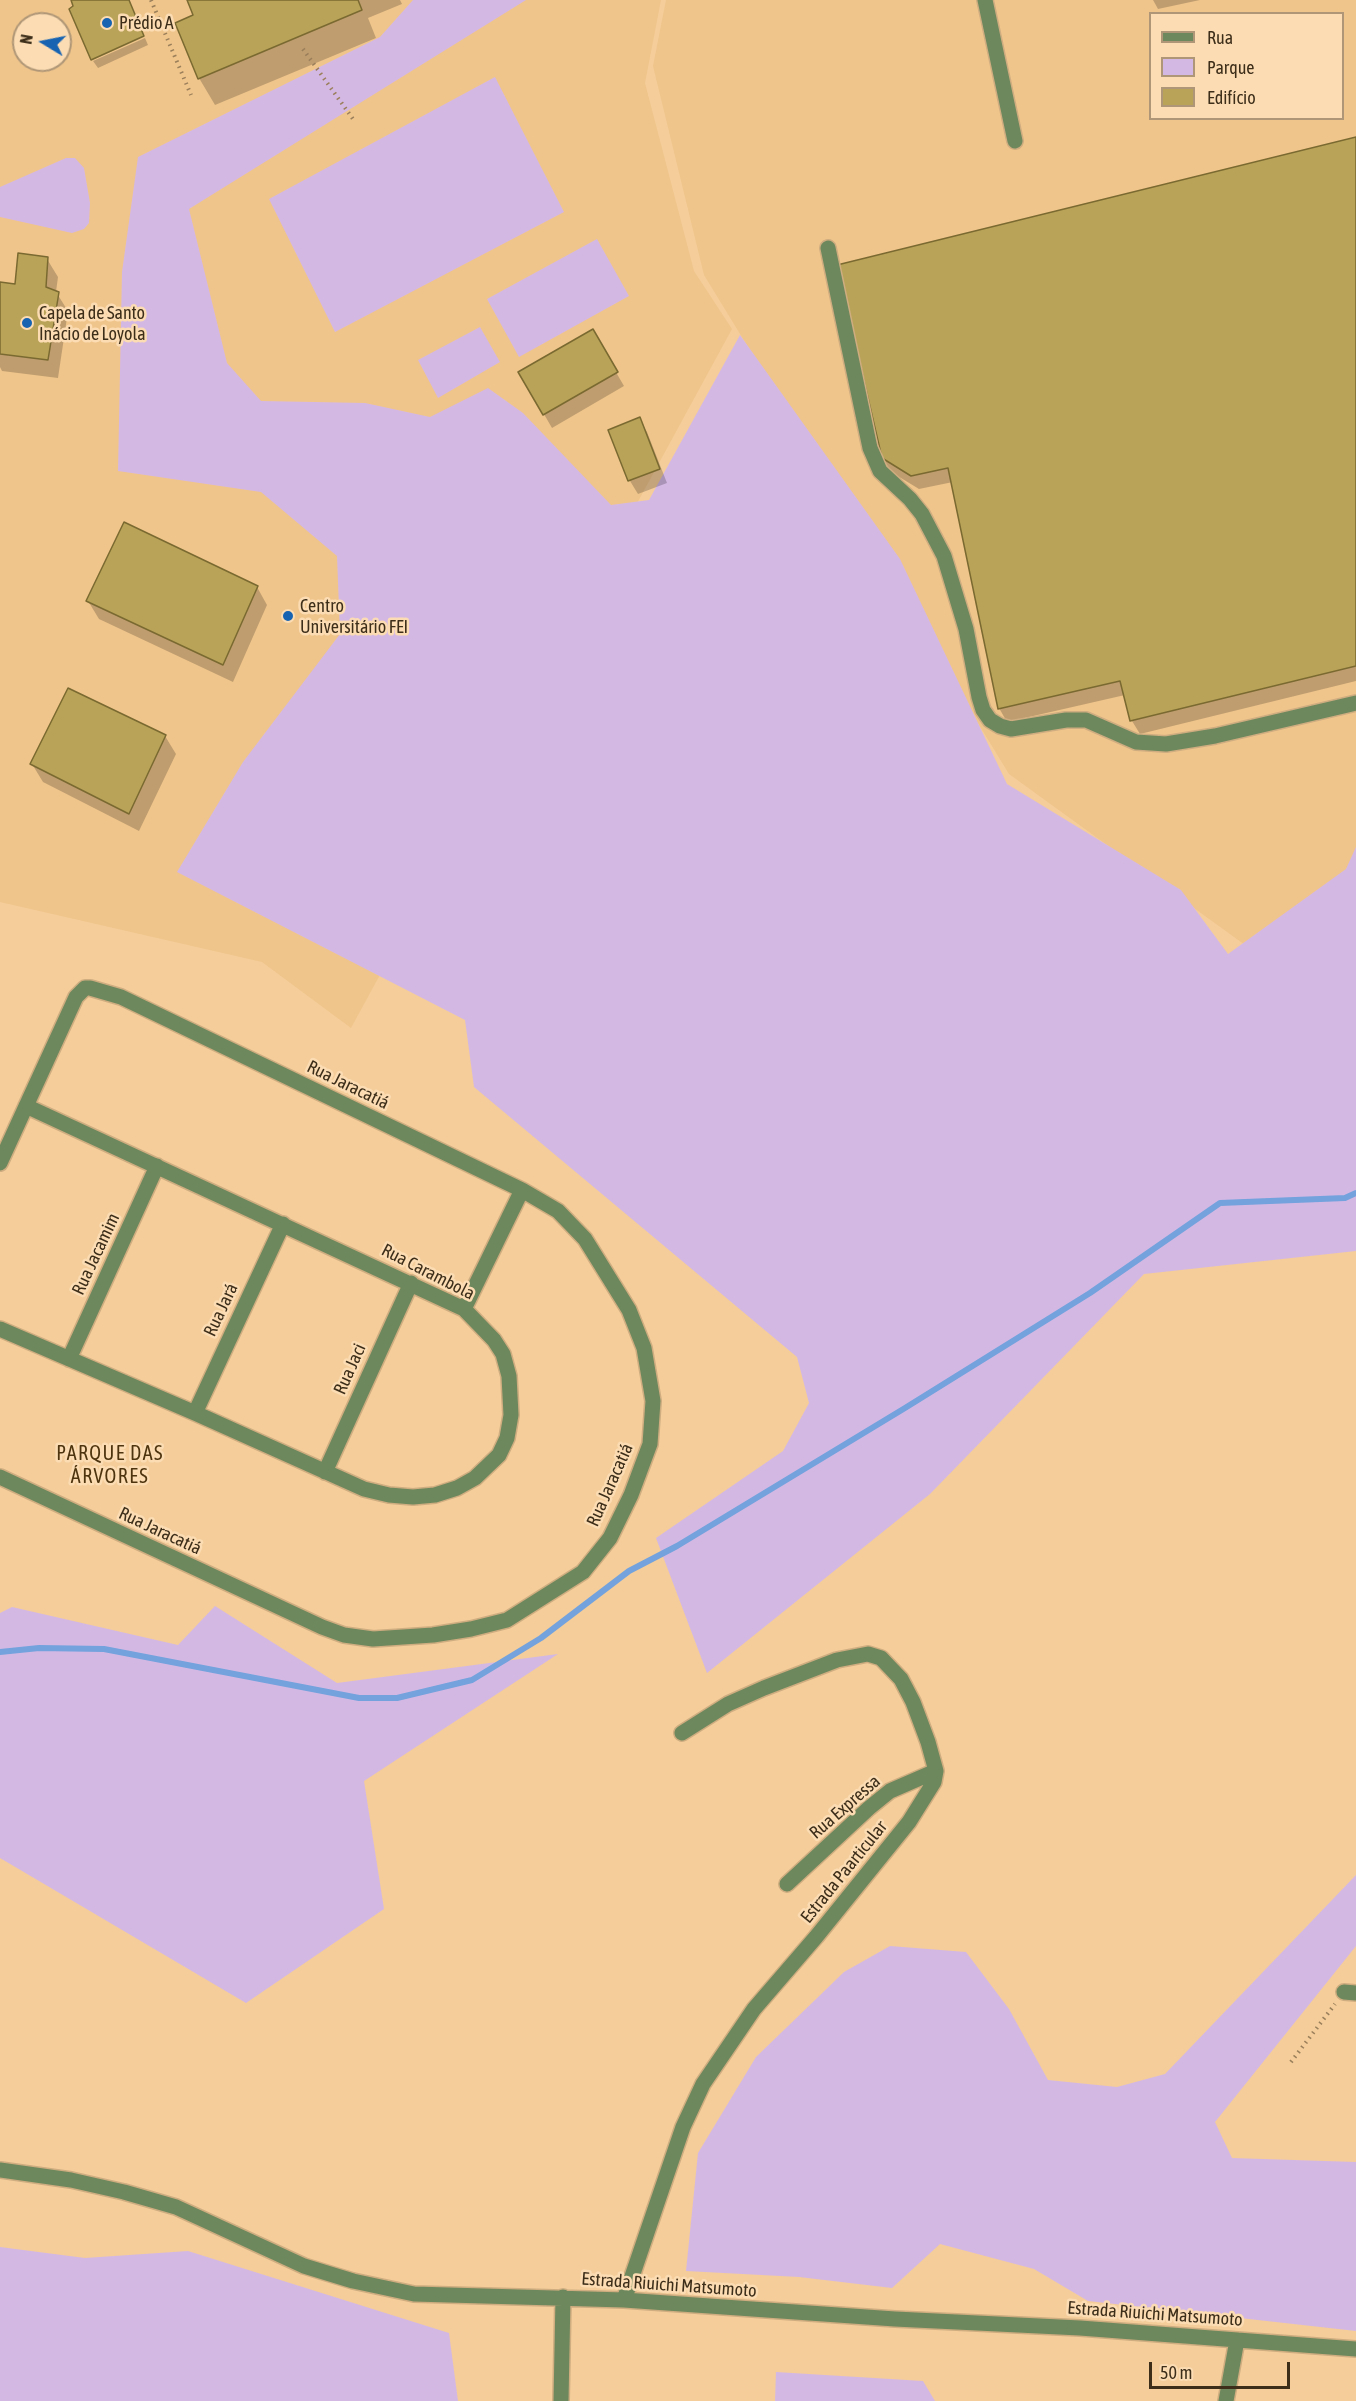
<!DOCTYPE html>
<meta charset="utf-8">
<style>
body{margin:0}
#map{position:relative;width:1356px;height:2401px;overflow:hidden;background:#f4cd9a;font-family:"Asap Condensed",sans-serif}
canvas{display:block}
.legend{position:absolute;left:1149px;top:12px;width:195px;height:108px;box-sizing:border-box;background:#fbdcb3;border:2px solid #af9676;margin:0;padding:8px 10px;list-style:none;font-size:18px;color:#3d2e1a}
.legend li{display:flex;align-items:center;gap:12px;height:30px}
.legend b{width:30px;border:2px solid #af9676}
.north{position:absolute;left:12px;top:12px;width:60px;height:60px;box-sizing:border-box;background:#fbdcb3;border:2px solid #af9676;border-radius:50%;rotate:280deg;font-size:16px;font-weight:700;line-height:24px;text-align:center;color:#3d2e1a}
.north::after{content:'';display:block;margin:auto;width:21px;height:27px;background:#1763b2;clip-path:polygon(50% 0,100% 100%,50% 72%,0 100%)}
.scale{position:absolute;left:1149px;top:2362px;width:141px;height:27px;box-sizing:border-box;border:3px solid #3d2e1a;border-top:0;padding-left:8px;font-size:18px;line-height:21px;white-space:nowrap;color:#3d2e1a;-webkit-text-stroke:4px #fbdcb3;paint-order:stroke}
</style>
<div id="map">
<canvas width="1356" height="2401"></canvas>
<ul class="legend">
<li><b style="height:8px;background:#6d885c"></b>Rua</li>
<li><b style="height:16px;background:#d4b8e4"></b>Parque</li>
<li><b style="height:16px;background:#b9a358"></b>Edifício</li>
</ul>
<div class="north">N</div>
<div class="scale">50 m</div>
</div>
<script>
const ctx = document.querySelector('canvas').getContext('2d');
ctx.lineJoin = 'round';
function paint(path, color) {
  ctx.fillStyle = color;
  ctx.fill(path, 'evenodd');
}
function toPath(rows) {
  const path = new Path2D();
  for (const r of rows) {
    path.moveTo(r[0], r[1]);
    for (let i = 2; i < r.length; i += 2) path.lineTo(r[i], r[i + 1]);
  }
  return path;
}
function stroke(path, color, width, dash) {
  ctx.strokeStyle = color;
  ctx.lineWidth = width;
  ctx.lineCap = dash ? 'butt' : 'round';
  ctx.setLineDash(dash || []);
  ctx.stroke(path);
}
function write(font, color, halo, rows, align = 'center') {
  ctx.font = font + ' "Asap Condensed",sans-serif';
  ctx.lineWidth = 5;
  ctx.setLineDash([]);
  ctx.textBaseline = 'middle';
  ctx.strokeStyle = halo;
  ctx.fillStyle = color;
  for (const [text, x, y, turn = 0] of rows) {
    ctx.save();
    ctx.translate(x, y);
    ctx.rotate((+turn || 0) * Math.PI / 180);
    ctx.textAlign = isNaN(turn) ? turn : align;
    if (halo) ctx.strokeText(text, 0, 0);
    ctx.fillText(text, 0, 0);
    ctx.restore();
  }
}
const built = toPath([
 [0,0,661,0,645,83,694,271,732,329,351,1028,262,962,0,902],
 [24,24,60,24,60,60,24,60],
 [666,0,1356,0,1356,1022,1332,1008,1009,774,704,275,653,66],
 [1150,14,1342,14,1342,118,1150,118]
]);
const green = toPath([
 [413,0,526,0,189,209,227,363,261,401,365,403,430,417,488,388,523,413,611,505,649,500,740,335,900,559,1007,784,1181,890,1228,954,1346,869,1356,847,1356,1251,1144,1274,930,1494,707,1673,656,1538,783,1451,809,1403,797,1357,474,1087,465,1020,177,872,243,762,340,634,337,556,261,492,118,471,122,272,138,157,380,37],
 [495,77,564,212,335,332,269,199],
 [66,158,75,158,84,168,90,203,89,223,84,229,72,233,0,217,0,187],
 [597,239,629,296,519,357,487,299],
 [480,327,500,362,438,398,418,360],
 [215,1606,337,1683,558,1654,364,1781,384,1909,246,2003,0,1858,0,1613,12,1607,178,1645],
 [1356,1875,1356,1946,1215,2122,1232,2158,1356,2162,1356,2331,1088,2301,1034,2269,940,2244,892,2288,799,2277,686,2271,698,2153,756,2057,844,1972,890,1946,966,1952,1009,2009,1048,2080,1117,2087,1165,2074],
 [0,2247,85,2258,188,2251,449,2333,458,2401,0,2401],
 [776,2372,923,2381,935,2401,775,2401]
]);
const shadow = toPath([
 [188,0,400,0,402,4,368,18,376,38,215,105,199,78,195,16],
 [1153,0,1200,0,1158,9],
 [145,38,148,45,98,68,93,61],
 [1356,139,1356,681,1140,734,1132,721,1125,695,1007,722,999,708,953,482,919,489,891,472,883,458],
 [47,259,58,277,56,292,68,311,58,378,2,371,0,367,0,294,16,286],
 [592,331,624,386,552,428,520,373],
 [639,419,647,432,667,483,638,494,630,481,610,430],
 [257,587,267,605,233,682,99,619,88,601],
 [165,736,176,754,139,831,43,782,32,764]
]);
const stream = toPath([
 [0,1652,39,1648,104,1649,359,1698,397,1698,472,1680,541,1638,629,1571,677,1546,905,1408,1090,1293,1220,1203,1345,1198,1356,1193]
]);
const building = toPath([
 [71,0,129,0,144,36,91,60,69,9,73,6,71,0],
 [187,0,358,0,362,10,198,79,175,23,193,15,187,0],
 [1356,137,1356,666,1130,721,1120,681,998,709,948,468,911,476,882,458,837,265,1356,137],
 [18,253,48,257,46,287,59,292,48,360,0,354,0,282,15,284,18,253],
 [593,329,618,372,543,415,518,372,593,329],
 [640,417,660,469,628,481,608,430,640,417],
 [124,522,258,586,223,665,86,601,124,522],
 [68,688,166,735,129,814,30,764,68,688]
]);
const path = toPath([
 [151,0,191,95],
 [303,49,353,119],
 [1291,2062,1335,2004]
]);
const minor = toPath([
 [985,0,1015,141],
 [828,248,870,448,880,471,910,499,922,514,944,556,966,629,979,697,983,710,990,720,1000,726,1011,729,1066,720,1086,720,1136,742,1166,744,1215,736,1356,703],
 [0,1163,76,997,85,988,90,988,121,997,522,1190,558,1211,585,1239,629,1310,644,1348,653,1401,650,1444,631,1495,610,1538,583,1572,507,1620,471,1629,433,1635,373,1639,344,1635,322,1627,0,1477],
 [464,1309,522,1190],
 [0,1329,195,1413,364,1489,389,1495,413,1497,435,1495,457,1488,475,1478,499,1455,507,1438,511,1415,509,1376,503,1354,494,1340,464,1309,26,1106],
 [69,1359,157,1166],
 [195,1413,283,1224],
 [325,1472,411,1283],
 [787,1884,869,1808,890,1791,936,1771],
 [1344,1992,1356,1993],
 [0,2170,71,2180,124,2192,176,2207,304,2266,353,2281,414,2294,624,2300,895,2319,1080,2328,1356,2349],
 [624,2300,683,2127,703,2084,754,2009,816,1937,909,1822,934,1782,936,1771,928,1742,913,1702,901,1679,881,1658,868,1654,837,1660,764,1688,728,1704,682,1733],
 [561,2401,563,2297],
 [1226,2401,1237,2340]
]);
const markers = [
 [107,23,6,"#1763b2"],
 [27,323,6,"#1763b2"],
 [288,616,6,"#1763b2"]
];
const poiNames = [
 ["Prédio A",119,23],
 ["Capela de Santo",39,313],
 ["Inácio de Loyola",39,334],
 ["Centro",300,606],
 ["Universitário FEI",300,627]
];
const streetNames = [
 ["Rua Jaracatiá",348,1085,26],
 ["Rua Jacamim",96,1254,-65],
 ["Rua Carambola",428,1272,27],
 ["Rua Jará",221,1310,-65],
 ["Rua Jaci",350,1369,-66],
 ["Rua Jaracatiá",610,1485,-66],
 ["Rua Jaracatiá",160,1531,25],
 ["Rua Expressa",845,1807,-41],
 ["Estrada Paarticular",844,1872,-51],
 ["Estrada Riuichi Matsumoto",669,2285,4],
 ["Estrada Riuichi Matsumoto",1155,2314,4]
];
const neighbourhoodNames = [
 ["PARQUE DAS",110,1454],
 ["ÁRVORES",110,1477]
];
paint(built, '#f0c58b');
paint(green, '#d4b8e4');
paint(shadow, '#0003');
stroke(stream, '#73a2dc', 6);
paint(building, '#b9a358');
stroke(building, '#7a6a31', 1.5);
stroke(minor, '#cfad80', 18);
stroke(path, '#9a7f5b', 4, [1.5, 4.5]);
stroke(minor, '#6d885c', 15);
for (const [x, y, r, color] of markers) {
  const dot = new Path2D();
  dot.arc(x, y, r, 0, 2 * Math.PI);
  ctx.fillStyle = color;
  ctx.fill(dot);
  stroke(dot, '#fbdcb3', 2);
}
write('18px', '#3d2e1a', '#fbdcb3', poiNames, 'left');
write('18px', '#3d2e1a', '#fbdcb3', streetNames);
ctx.letterSpacing = '1.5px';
write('20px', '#4e350f', '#fbdcb3', neighbourhoodNames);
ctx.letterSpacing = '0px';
</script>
